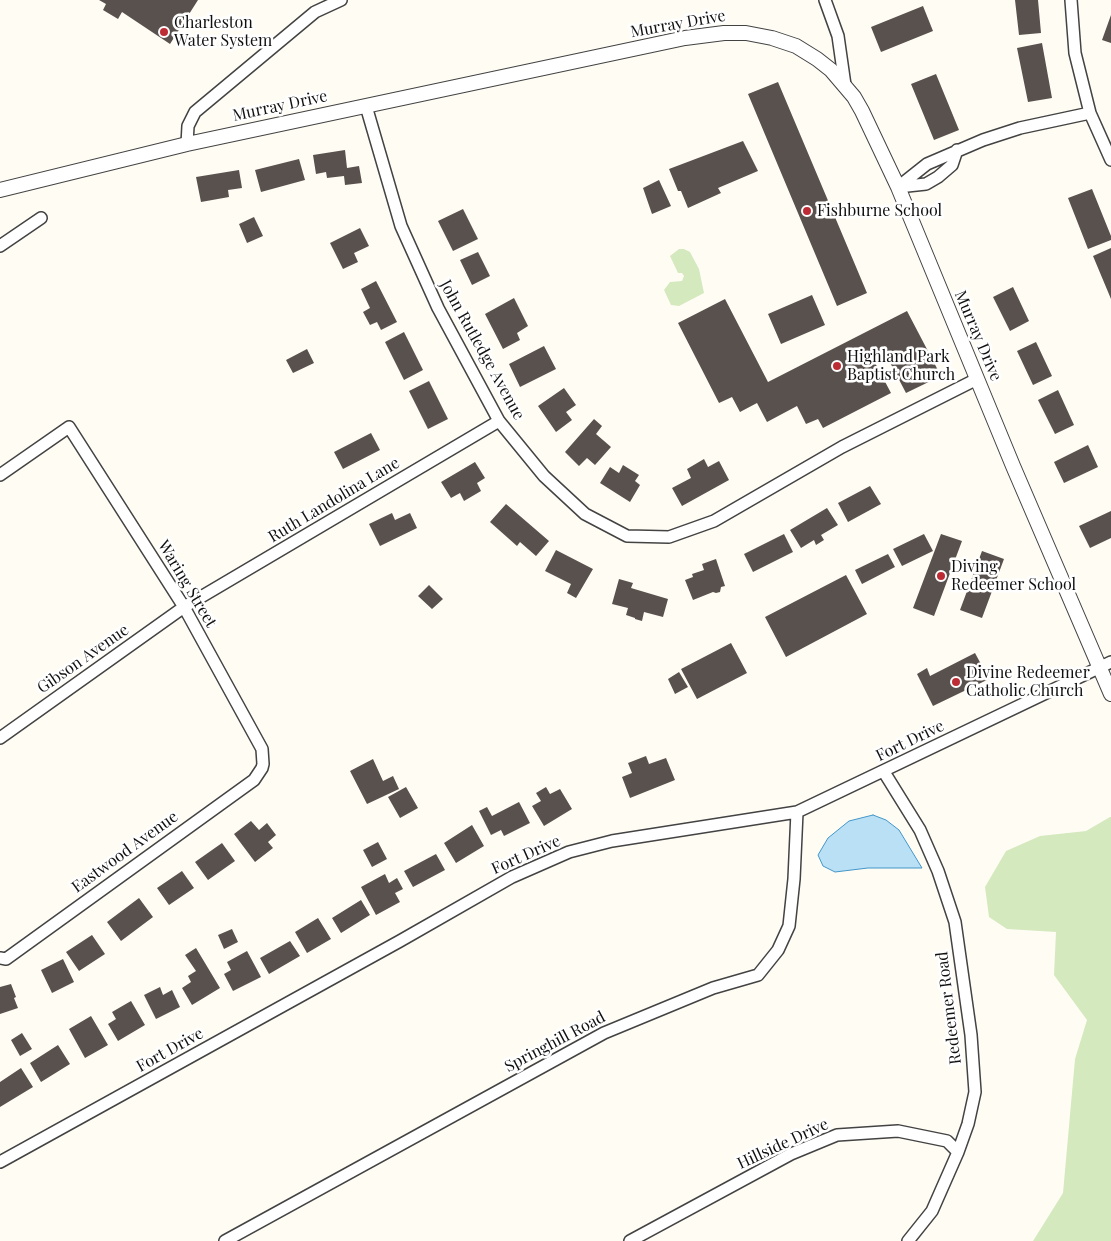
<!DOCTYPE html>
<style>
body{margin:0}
canvas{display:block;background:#fffcf4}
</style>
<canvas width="1111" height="1241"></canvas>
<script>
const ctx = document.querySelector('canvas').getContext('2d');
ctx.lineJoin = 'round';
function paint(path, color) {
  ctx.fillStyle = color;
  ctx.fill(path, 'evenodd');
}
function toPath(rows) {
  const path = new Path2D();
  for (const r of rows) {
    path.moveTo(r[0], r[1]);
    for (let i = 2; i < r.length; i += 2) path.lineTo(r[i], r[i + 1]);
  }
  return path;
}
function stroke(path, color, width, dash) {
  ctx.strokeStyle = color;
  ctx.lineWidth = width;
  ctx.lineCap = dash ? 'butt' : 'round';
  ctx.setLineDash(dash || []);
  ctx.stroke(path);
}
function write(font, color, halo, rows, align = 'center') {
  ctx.font = font + ' "Playfair Display",serif';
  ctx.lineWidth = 5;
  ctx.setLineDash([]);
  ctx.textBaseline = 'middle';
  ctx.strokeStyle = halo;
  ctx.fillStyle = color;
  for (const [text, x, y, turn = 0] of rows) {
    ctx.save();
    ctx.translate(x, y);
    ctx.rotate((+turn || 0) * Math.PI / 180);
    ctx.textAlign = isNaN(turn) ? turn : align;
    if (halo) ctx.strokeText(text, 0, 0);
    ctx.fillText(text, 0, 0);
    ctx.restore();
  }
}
const green = toPath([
 [679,249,684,249,690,252,699,269,704,293,679,306,671,305,664,290,670,282,682,281,684,276,682,273,678,273,670,256],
 [1110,817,1111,817,1111,1241,1033,1241,1063,1193,1075,1059,1087,1020,1054,975,1056,932,1007,929,989,917,985,887,1006,851,1040,836,1086,831]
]);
const water = toPath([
 [873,815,886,820,899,830,922,868,868,868,835,872,823,866,818,855,828,838,849,821,873,815]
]);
const building = toPath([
 [99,0,198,0,170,44,122,12,118,19,103,10,106,4],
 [1015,0,1038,0,1041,33,1019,35],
 [923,6,933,31,881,52,871,27],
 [1111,15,1111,43,1102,40],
 [1042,43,1052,98,1028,102,1017,48],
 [936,74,959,130,934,140,911,84],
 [778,82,867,293,837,306,748,94],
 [743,141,758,171,718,188,721,193,688,208,681,191,678,191,669,169],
 [345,150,347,168,359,166,362,183,345,185,344,176,327,178,326,172,316,174,313,155],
 [299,159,305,180,261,192,255,170],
 [239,170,242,188,228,190,229,197,201,202,196,177],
 [659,180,671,206,652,214,643,188],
 [1092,189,1111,236,1111,240,1088,249,1068,198],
 [463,209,478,239,453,251,438,221],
 [254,217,263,236,247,243,239,224],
 [360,228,369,246,354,253,358,262,343,269,330,243],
 [1111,248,1111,299,1093,256],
 [478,252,490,276,472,285,460,260],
 [376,281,397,322,381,330,377,322,370,325,363,312,370,308,361,289],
 [1013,287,1029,321,1010,331,993,297],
 [812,295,825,325,781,344,768,314],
 [514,298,528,326,517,333,520,340,503,349,485,314],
 [725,299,768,382,907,311,941,376,906,393,884,351,872,357,891,393,823,428,818,419,806,424,797,406,767,422,757,403,740,412,732,397,719,403,678,323],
 [404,332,423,370,404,380,385,342],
 [1036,342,1052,376,1033,385,1017,351],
 [544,346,556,369,520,387,509,364],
 [307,349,314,363,293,373,286,360],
 [429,381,448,419,428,429,409,391],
 [564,388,576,405,566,412,572,420,556,432,538,406],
 [1058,390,1074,425,1055,434,1038,400],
 [594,419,602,426,596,434,611,447,595,465,587,458,579,466,565,452],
 [371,433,380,450,343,469,334,452],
 [1088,445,1098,467,1064,483,1054,462],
 [704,459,708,467,719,461,729,480,682,506,672,488,691,478,687,469],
 [475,462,485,478,477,483,481,491,464,501,460,493,451,498,441,482],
 [623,465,639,475,635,481,640,485,630,502,600,483,610,467,619,473],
 [870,486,881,504,848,522,838,503],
 [506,504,549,541,536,556,520,542,517,546,490,522],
 [827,508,838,525,821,535,824,540,816,545,814,540,801,548,790,530],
 [1111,511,1111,538,1090,548,1079,526],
 [392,513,395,520,410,513,417,528,380,546,369,524],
 [784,534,793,552,753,572,744,554],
 [924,534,933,551,902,566,893,549],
 [941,534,962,541,934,616,913,608],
 [556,550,593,569,576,598,567,593,571,584,545,571],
 [982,551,1004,559,982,618,960,610],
 [888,554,895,567,862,584,855,570],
 [716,559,725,586,721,587,720,592,716,593,713,592,693,600,685,580,693,577,692,574,704,570,702,564],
 [846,575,867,614,786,657,765,617],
 [619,579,633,583,631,588,668,599,663,617,644,612,642,621,635,619,635,618,626,615,628,608,612,604],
 [429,585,443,599,432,609,418,596],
 [731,643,747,673,697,699,681,669],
 [975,653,989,679,933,706,917,674,927,668,930,676],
 [679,672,688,687,675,694,668,679],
 [646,756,649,764,666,758,675,780,630,798,622,777,632,773,628,763],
 [373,759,383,781,393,776,399,789,367,804,350,771],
 [406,787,418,808,400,818,388,797],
 [546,787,550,794,560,789,572,809,544,826,532,806,541,801,536,793],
 [519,802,530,823,504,836,501,830,491,835,479,811,487,807,492,816],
 [251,821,259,830,267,823,276,835,268,842,273,848,255,862,234,834],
 [472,825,484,846,456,863,444,843],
 [378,842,387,859,372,867,363,850],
 [222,843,235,861,208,880,195,862],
 [436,854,445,870,413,887,404,871],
 [182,871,194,888,169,905,157,888],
 [385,874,389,883,397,878,403,889,395,893,400,902,376,915,361,887],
 [139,898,153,917,121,941,107,922],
 [361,900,370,915,341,933,332,918],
 [318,918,331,939,307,953,295,932],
 [232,929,238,942,224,949,218,935],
 [92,935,105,954,79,971,66,952],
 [290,941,300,956,269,974,260,958],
 [196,948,220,988,192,1005,182,988,191,982,188,976,196,971,185,955],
 [247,951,261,977,233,991,224,974,231,970,227,962],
 [63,959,74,982,52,993,41,970],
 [11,984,16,997,14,998,18,1008,0,1014,0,987],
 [160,987,163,995,172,990,180,1007,156,1019,144,995],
 [131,1001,145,1025,118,1041,108,1024,116,1019,112,1012],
 [91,1016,108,1045,85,1058,69,1029],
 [22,1033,32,1049,20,1056,11,1040],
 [58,1045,70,1064,41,1082,30,1063],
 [21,1068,33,1087,0,1107,0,1082]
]);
const minor = toPath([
 [825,0,838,36,845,85],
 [1071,0,1075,53,1090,113,1111,160],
 [366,106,401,226,438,308,499,421,544,476,585,514,627,536,669,537,714,521,842,447,977,379],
 [187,144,188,126,195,112,315,12,341,0],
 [898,187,927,164,983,140,1020,128,1090,113],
 [898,187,926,184,938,177,952,165,957,150],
 [0,246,41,218],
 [0,475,69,427,184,607,262,749,263,764,262,768,254,780,6,959,0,958],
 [0,738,184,607,499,421],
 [884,772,920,830,938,871,955,922,971,1035,975,1092,968,1124,958,1152,932,1211,908,1241],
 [0,1162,400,941,512,877,569,852,612,841,797,812,1111,662],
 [225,1241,604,1033,713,988,758,975,778,950,789,926,794,879,797,812],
 [630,1241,791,1154,837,1135,898,1131,947,1141,958,1152]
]);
const tertiary = toPath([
 [0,190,187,144,685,38,724,33,746,33,772,38,796,46,817,59,831,70,854,97,862,111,898,187,1013,466,1111,694]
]);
const markers = [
 [164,32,5,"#bd2c35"],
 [807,211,5,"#bd2c35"],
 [837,366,5,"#bd2c35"],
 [941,576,5,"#bd2c35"],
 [956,682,5,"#bd2c35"]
];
const poiNames = [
 ["Charleston",174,23],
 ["Water System",174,41],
 ["Fishburne School",817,211],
 ["Highland Park",847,357],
 ["Baptist Church",847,375],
 ["Diving",951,567],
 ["Redeemer School",951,585],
 ["Divine Redeemer",966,673],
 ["Catholic Church",966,691]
];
const streetNames = [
 ["Murray Drive",678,24,-10],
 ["Murray Drive",280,106,-12],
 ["Murray Drive",978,336,67],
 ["John Rutledge Avenue",482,350,61],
 ["Ruth Landolina Lane",334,500,-31],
 ["Waring Street",187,584,59],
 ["Gibson Avenue",83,659,-35],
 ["Fort Drive",910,741,-26],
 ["Eastwood Avenue",125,852,-36],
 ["Fort Drive",526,855,-24],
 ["Redeemer Road",949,1008,-97],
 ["Springhill Road",555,1042,-28],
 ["Fort Drive",170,1050,-29],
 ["Hillside Drive",783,1144,-25]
];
paint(green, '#d5e9be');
paint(water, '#bae0f5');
stroke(water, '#4396c9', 1);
paint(building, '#59514d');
stroke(minor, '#434343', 14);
stroke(tertiary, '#434343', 16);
stroke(minor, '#fff', 11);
stroke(tertiary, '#fff', 14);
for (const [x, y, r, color] of markers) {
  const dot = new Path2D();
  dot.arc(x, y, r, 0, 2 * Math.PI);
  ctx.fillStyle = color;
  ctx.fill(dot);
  stroke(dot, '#fff', 2);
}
write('16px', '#101010', '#fff', poiNames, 'left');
write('16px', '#101010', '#fff', streetNames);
</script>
